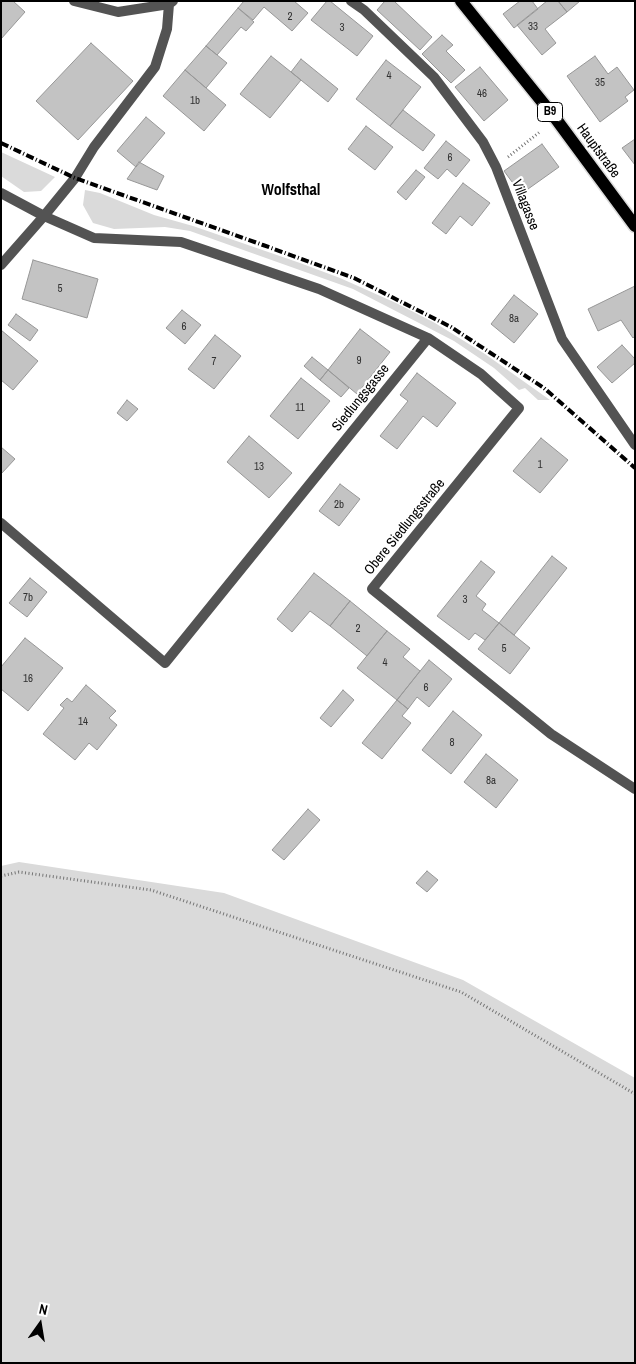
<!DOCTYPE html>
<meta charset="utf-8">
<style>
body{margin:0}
#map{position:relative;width:636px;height:1364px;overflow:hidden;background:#fff;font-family:"Archivo Narrow",sans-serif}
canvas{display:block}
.frame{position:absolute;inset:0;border:2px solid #000;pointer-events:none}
.north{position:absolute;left:15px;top:1299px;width:50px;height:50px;-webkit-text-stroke:4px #fff;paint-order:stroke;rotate:13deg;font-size:14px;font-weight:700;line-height:20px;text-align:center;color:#000}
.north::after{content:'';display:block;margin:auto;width:18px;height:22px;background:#000;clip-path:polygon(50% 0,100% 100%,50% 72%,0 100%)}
</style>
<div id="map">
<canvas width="636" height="1364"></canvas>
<div class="frame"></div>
<div class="north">N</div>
</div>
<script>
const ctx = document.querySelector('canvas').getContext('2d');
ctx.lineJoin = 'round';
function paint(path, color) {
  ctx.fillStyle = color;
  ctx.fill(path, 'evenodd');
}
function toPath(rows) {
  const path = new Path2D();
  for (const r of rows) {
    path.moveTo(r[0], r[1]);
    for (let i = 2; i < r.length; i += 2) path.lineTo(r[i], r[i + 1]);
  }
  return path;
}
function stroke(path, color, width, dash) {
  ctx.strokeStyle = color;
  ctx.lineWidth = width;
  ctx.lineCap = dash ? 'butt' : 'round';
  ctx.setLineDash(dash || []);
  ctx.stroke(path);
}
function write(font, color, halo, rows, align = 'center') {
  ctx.font = font + ' "Archivo Narrow",sans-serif';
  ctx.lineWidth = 4.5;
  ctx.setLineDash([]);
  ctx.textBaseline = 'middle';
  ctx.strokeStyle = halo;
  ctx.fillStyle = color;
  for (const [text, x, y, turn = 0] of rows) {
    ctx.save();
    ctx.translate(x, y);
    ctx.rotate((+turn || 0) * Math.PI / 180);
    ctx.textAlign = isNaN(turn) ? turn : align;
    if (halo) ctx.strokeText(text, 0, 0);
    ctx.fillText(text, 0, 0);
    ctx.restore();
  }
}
const green = toPath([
 [1,152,55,177,41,191,24,192,1,176],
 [85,190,100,193,154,215,193,226,300,263,340,278,396,303,435,323,485,354,550,400,538,400,525,388,519,390,494,368,454,341,353,289,190,231,165,227,114,229,93,223,83,205],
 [19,862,224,893,463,980,635,1078,635,1363,1,1363,1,866]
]);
const building = toPath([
 [1,1,13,1,25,12,1,39,1,1],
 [244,1,294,1,308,13,292,31,264,7,253,20,238,8,244,1],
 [327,1,330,1,373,36,357,56,311,20,327,1],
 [385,1,394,1,432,37,420,50,377,10,385,1],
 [520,1,532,1,538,9,514,28,503,14,520,1],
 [547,1,558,1,567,12,545,29,556,43,542,55,517,25,547,1],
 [558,1,580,1,567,12,558,1],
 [238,8,254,22,246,31,241,27,217,55,206,46,238,8],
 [442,35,453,45,446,51,465,70,451,83,422,54,442,35],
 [91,43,133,81,78,140,36,101,91,43],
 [206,46,227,63,206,88,185,70,206,46],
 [271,56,301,80,270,118,240,94,271,56],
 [595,56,608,74,617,67,634,90,625,97,628,101,600,122,567,76,595,56],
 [301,59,338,89,328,102,291,72,301,59],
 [386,60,421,87,390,126,356,99,386,60],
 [480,67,508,100,484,121,455,87,480,67],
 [185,70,226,105,204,131,163,96,185,70],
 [403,110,435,135,423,151,390,126,403,110],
 [146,117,165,133,136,167,117,151,146,117],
 [366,126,393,147,375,170,348,149,366,126],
 [635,139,635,165,622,148,635,139],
 [446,141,470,160,456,177,447,169,438,179,424,168,446,141],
 [542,144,559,167,521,194,504,171,542,144],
 [139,162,164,176,157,190,127,179,139,162],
 [416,170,425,177,406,200,397,192,416,170],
 [463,183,490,203,472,226,460,216,446,234,432,223,463,183],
 [33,260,98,279,87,318,22,299,33,260],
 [635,286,635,336,633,338,621,320,598,331,588,309,635,286],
 [514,295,538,314,514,343,491,324,514,295],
 [182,310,201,325,185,344,166,328,182,310],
 [16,314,38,330,30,341,8,325,16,314],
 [360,329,390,352,357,394,328,370,360,329],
 [1,330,38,361,13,390,1,380,1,330],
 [215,335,241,356,214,389,188,369,215,335],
 [622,345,635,359,635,363,612,383,597,367,622,345],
 [312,357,328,370,320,380,304,366,312,357],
 [328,370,349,388,341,397,320,380,328,370],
 [417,373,456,403,437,427,423,416,397,449,380,436,408,401,400,395,417,373],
 [301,378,330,401,298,439,270,416,301,378],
 [127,400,138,409,127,421,117,413,127,400],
 [249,436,292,473,269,498,227,462,249,436],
 [541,438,568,460,540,493,513,471,541,438],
 [1,447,15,459,1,474,1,447],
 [340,484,360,499,339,526,319,511,340,484],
 [552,556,567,568,514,635,499,623,552,556],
 [481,561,495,572,476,596,486,604,482,610,499,623,485,640,475,633,469,640,437,616,481,561],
 [314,573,350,601,330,626,310,611,292,632,277,619,314,573],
 [30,578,47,592,27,617,9,603,30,578],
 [350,601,387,631,367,656,330,626,350,601],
 [499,623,530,648,510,674,478,649,499,623],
 [387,631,410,649,403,657,420,671,397,700,357,668,387,631],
 [25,638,63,668,28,711,1,689,1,667,25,638],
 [429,660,452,679,429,707,417,697,408,709,397,700,429,660],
 [86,685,116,711,109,718,117,725,97,750,89,743,75,760,43,734,64,708,60,705,67,698,72,702,86,685],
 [343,690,354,700,331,727,320,718,343,690],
 [397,700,408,709,402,716,411,723,382,759,362,743,397,700],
 [453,711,482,735,451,774,422,750,453,711],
 [486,754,518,780,496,808,464,782,486,754],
 [308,809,320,820,284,860,272,850,308,809],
 [427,871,438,880,427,892,416,883,427,871]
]);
const path = toPath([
 [508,157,541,131],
 [1,876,19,872,151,890,461,992,635,1094]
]);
const street = toPath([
 [74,1,118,12,169,4,173,1],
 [351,1,364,10,434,77,483,142,496,167,562,339,635,445],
 [1,193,44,216,94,238,181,242,319,289,428,338,481,374,519,408,372,589,551,734,635,789],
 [1,265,44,216,75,178,94,147,155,67,167,29,169,4],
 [1,523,165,663,428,338]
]);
const primary = toPath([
 [461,1,556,119,635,226]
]);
const rail = toPath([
 [1,143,75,178,263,245,354,278,451,327,544,388,635,468]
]);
const numberNames = [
 ["2",290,17],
 ["33",533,27],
 ["3",342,28],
 ["4",389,76],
 ["35",600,83],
 ["46",482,94],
 ["1b",195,101],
 ["6",450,158],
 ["5",60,289],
 ["8a",514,319],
 ["6",184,327],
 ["9",359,361],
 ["7",214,362],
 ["11",300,408],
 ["1",540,465],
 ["13",259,467],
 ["2b",339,505],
 ["7b",28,598],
 ["3",465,600],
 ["2",358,629],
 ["5",504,649],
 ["4",385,663],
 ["16",28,679],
 ["6",426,688],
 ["14",83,722],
 ["8",452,743],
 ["8a",491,781]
];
const shields = [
 [550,112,25]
];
const shieldNames = [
 ["B9",550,112]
];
const streetNames = [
 ["Hauptstraße",598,151,54],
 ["Villagasse",525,205,69],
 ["Siedlungsgasse",361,398,-51],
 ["Obere Siedlungsstraße",405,527,-51]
];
const quarterNames = [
 ["Wolfsthal",291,191]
];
paint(green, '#dadada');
paint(building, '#c3c3c3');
stroke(building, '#979797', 1);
stroke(primary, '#dbdbdb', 15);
stroke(path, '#757575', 3, [1, 2.5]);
stroke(street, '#535353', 10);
stroke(primary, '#000', 12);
stroke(rail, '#000', 4, [8, 2.5, 1, 2.5]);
write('11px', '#313131', null, numberNames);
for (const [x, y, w] of shields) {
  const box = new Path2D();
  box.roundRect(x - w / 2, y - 9.5, w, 19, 4);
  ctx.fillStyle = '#fff';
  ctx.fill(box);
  stroke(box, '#000', 1);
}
write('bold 12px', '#000', null, shieldNames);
write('14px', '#000', '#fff', streetNames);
write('bold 16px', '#000', '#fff', quarterNames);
</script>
